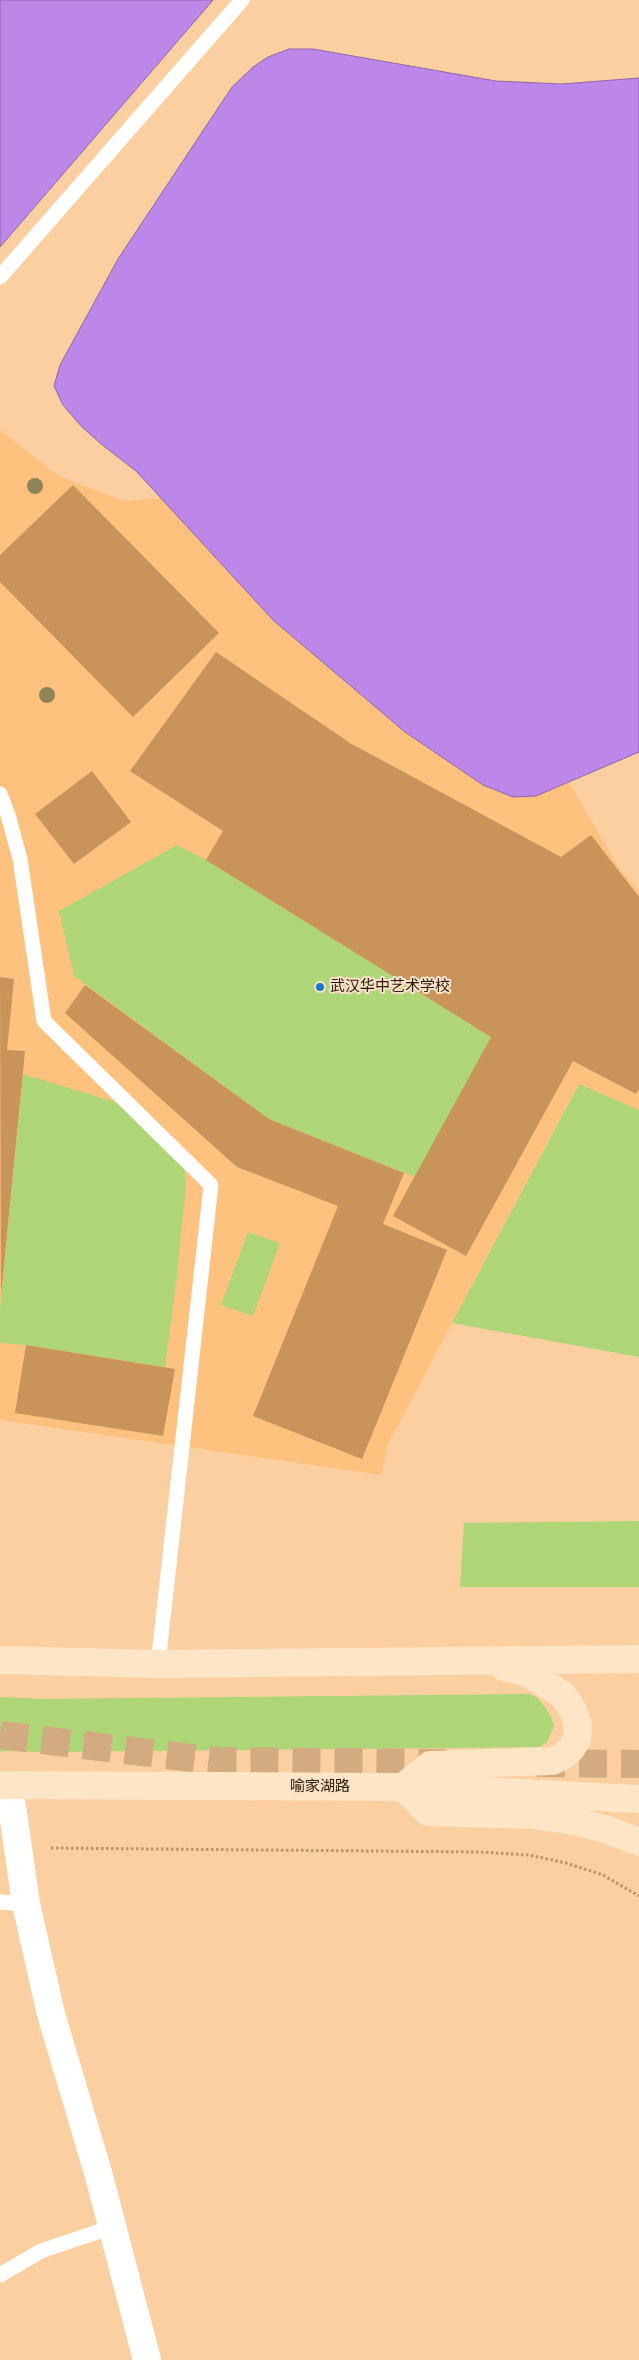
<!DOCTYPE html>
<meta charset="utf-8">
<style>
body{margin:0}
canvas{display:block;background:#fccfa0}
</style>
<canvas width="639" height="2360"></canvas>
<script>
const ctx = document.querySelector('canvas').getContext('2d');
ctx.lineJoin = 'round';
function paint(path, color) {
  ctx.fillStyle = color;
  ctx.fill(path, 'evenodd');
}
function toPath(rows) {
  const path = new Path2D();
  for (const r of rows) {
    path.moveTo(r[0], r[1]);
    for (let i = 2; i < r.length; i += 2) path.lineTo(r[i], r[i + 1]);
  }
  return path;
}
function stroke(path, color, width, dash) {
  ctx.strokeStyle = color;
  ctx.lineWidth = width;
  ctx.lineCap = dash ? 'butt' : 'round';
  ctx.setLineDash(dash || []);
  ctx.stroke(path);
}
function write(font, color, halo, rows, align = 'center') {
  ctx.font = font + ' "Nunito Sans","Noto Sans SC",sans-serif';
  ctx.lineWidth = 4;
  ctx.setLineDash([]);
  ctx.textBaseline = 'middle';
  ctx.strokeStyle = halo;
  ctx.fillStyle = color;
  for (const [text, x, y, turn = 0] of rows) {
    ctx.save();
    ctx.translate(x, y);
    ctx.rotate((+turn || 0) * Math.PI / 180);
    ctx.textAlign = isNaN(turn) ? turn : align;
    if (halo) ctx.strokeText(text, 0, 0);
    ctx.fillText(text, 0, 0);
    ctx.restore();
  }
}
const built = toPath([
 [0,430,58,476,124,501,161,498,273,620,405,732,483,785,513,797,536,796,568,781,618,867,639,891,639,1110,578,1085,387,1446,381,1475,0,1420]
]);
const green = toPath([
 [177,845,206,860,491,1037,415,1177,269,1119,74,976,59,911],
 [23,1074,138,1109,159,1122,175,1141,184,1164,186,1187,176,1284,165,1367,26,1345,0,1343,0,1308],
 [579,1084,639,1110,639,1357,452,1323],
 [248,1232,280,1243,253,1316,221,1305],
 [639,1521,639,1587,460,1587,464,1523],
 [529,1694,538,1698,551,1716,554,1727,547,1742,539,1747,49,1752,0,1751,0,1697,42,1699]
]);
const water = toPath([
 [0,0,213,0,0,247,0,0],
 [289,49,313,49,496,81,562,84,639,78,639,752,536,796,513,797,483,785,405,732,273,620,136,471,100,443,81,426,63,405,54,386,60,365,118,259,232,87,253,67,268,57,289,49]
]);
const building = toPath([
 [73,485,219,633,133,717,0,582,0,555],
 [216,652,350,743,561,857,591,835,639,897,639,1089,636,1094,573,1061,466,1256,393,1216,491,1037,206,860,223,831,130,771],
 [92,771,131,822,74,864,35,814],
 [0,977,14,979,7,1050,25,1051,1,1295],
 [85,985,269,1119,404,1173,383,1224,447,1250,362,1459,253,1416,338,1206,237,1167,65,1013],
 [26,1345,175,1369,163,1436,15,1413]
]);
const highwayTunnel = toPath([
 [0,1735,217,1761,449,1763],
 [537,1763,639,1764]
]);
const path = toPath([
 [51,1848,480,1852,529,1855,566,1863,603,1875,639,1896]
]);
const lane = toPath([
 [0,277,242,0],
 [0,794,8,815,20,859,44,1021,211,1185,158,1664],
 [0,1902,26,1904],
 [0,2275,41,2251,112,2227]
]);
const street = toPath([
 [9,1785,26,1904,51,2014,99,2176,147,2360]
]);
const secondary = toPath([
 [0,1660,158,1664,639,1659],
 [504,1667,528,1673,563,1695,573,1710,578,1725,577,1739,571,1749,562,1757,552,1761,430,1765,403,1787,428,1812,533,1815,574,1821,608,1830,639,1842],
 [0,1785,403,1787,639,1799]
]);
const trees = [
 [35,486],
 [47,695]
];
const markers = [
 [320,987,5,"#167ac6"]
];
const poiNames = [
 ["武汉华中艺术学校",330,987]
];
const streetNames = [
 ["喻家湖路",320,1787]
];
paint(built, '#fec17e');
paint(green, '#aed677');
paint(water, '#bc87e9');
stroke(water, '#9166a4', 1);
paint(building, '#c99459');
stroke(highwayTunnel, '#d3ab80', 28, [28, 14]);
stroke(path, '#b9946d', 3, [2.5, 2.5]);
stroke(lane, '#fff', 15);
stroke(street, '#fff', 28);
stroke(secondary, '#fee5c5', 28);
ctx.fillStyle = '#8f8457';
for (const [x, y] of trees) {
  ctx.beginPath();
  ctx.arc(x, y, 8, 0, 2 * Math.PI);
  ctx.fill();
}
for (const [x, y, r, color] of markers) {
  const dot = new Path2D();
  dot.arc(x, y, r, 0, 2 * Math.PI);
  ctx.fillStyle = color;
  ctx.fill(dot);
  stroke(dot, '#f8e1ca', 2);
}
write('15px', '#2e1a02', '#f8e1ca', poiNames, 'left');
write('15px', '#2e1a02', '#f8e1ca', streetNames);
</script>
